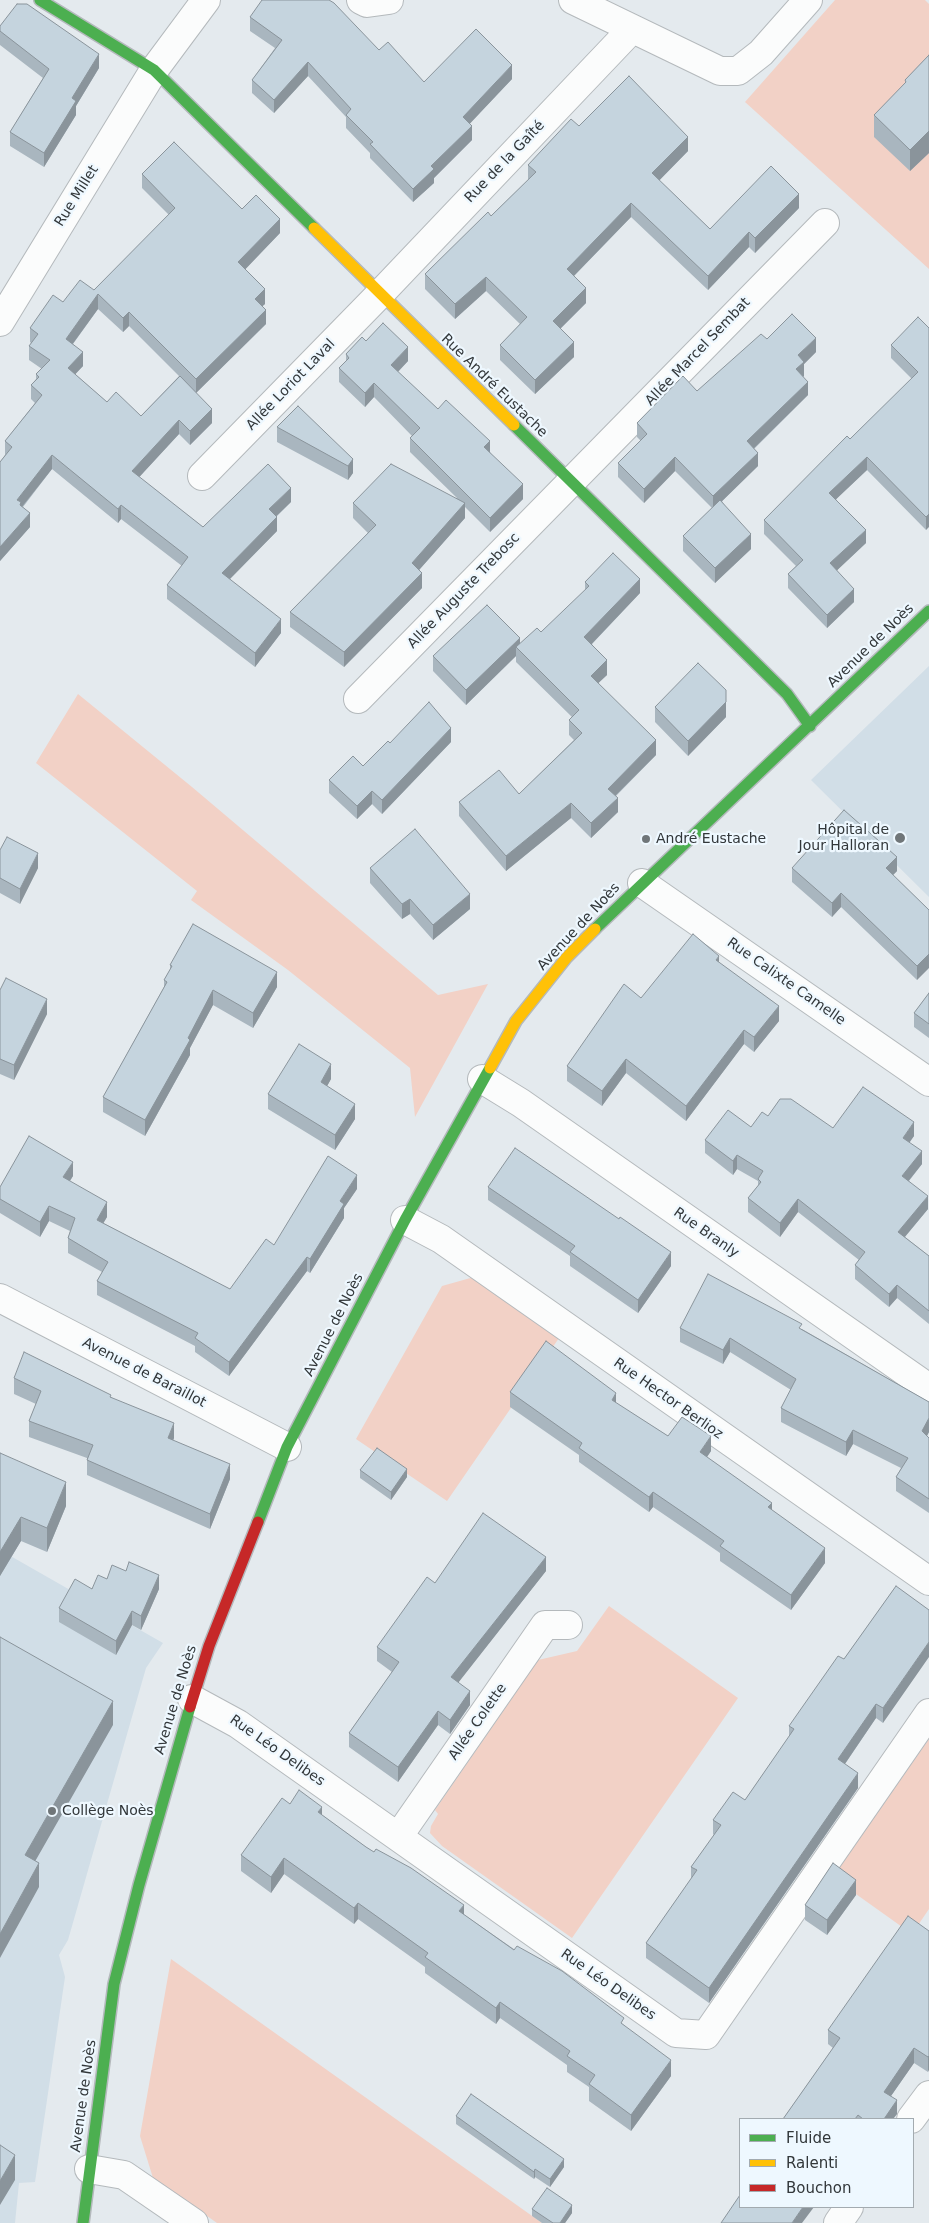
<!DOCTYPE html>
<meta charset="utf-8">
<style>
body{margin:0}
#map{position:relative;width:929px;height:2223px;overflow:hidden;background:#e4eaee;font-family:"DejaVu Sans",sans-serif}
canvas{display:block}
.legend{position:absolute;left:739px;top:2118px;width:175px;height:90px;box-sizing:border-box;background:#eef8ff;border:1px solid #a3abb0;margin:0;padding:6px 9px;list-style:none;font-size:15px;color:#32373a}
.legend li{display:flex;align-items:center;gap:10px;height:25px}
.legend b{width:25px;border:1px solid #a3abb0}
</style>
<div id="map">
<canvas width="929" height="2223"></canvas>
<ul class="legend">
<li><b style="height:6px;background:#4caf50"></b>Fluide</li>
<li><b style="height:6px;background:#ffc107"></b>Ralenti</li>
<li><b style="height:6px;background:#c62828"></b>Bouchon</li>
</ul>
</div>
<script>
const ctx = document.querySelector('canvas').getContext('2d');
ctx.lineJoin = 'round';
function paint(path, color) {
  ctx.fillStyle = color;
  ctx.fill(path, 'evenodd');
}
function toPath(rows) {
  const path = new Path2D();
  for (const r of rows) {
    path.moveTo(r[0], r[1]);
    for (let i = 2; i < r.length; i += 2) path.lineTo(r[i], r[i + 1]);
  }
  return path;
}
function stroke(path, color, width, dash) {
  ctx.strokeStyle = color;
  ctx.lineWidth = width;
  ctx.lineCap = dash ? 'butt' : 'round';
  ctx.setLineDash(dash || []);
  ctx.stroke(path);
}
function write(font, color, halo, rows, align = 'center') {
  ctx.font = font + ' "DejaVu Sans",sans-serif';
  ctx.lineWidth = 4.5;
  ctx.setLineDash([]);
  ctx.textBaseline = 'middle';
  ctx.strokeStyle = halo;
  ctx.fillStyle = color;
  for (const [text, x, y, turn = 0] of rows) {
    ctx.save();
    ctx.translate(x, y);
    ctx.rotate((+turn || 0) * Math.PI / 180);
    ctx.textAlign = isNaN(turn) ? turn : align;
    if (halo) ctx.strokeText(text, 0, 0);
    ctx.fillText(text, 0, 0);
    ctx.restore();
  }
}
const built = toPath([
 [929,666,929,897,811,780],
 [0,1550,163,1643,146,1668,68,1940,59,1955,65,1977,35,2182,19,2183,15,2223,0,2223]
]);
const green = toPath([
 [835,0,925,0,929,4,929,269,745,102],
 [78,694,192,787,438,995,488,984,415,1117,410,1068,288,970,191,900,197,891,36,763],
 [474,1277,559,1338,447,1501,356,1439,442,1286],
 [609,1606,738,1698,572,1938,442,1846,430,1833,431,1826,438,1814,435,1810,538,1660,577,1651],
 [929,1739,929,1909,912,1934,832,1877],
 [171,1959,542,2223,217,2223,153,2178,140,2136]
]);
const street = toPath([
 [361,0,367,3,389,0],
 [573,0,720,71,738,71,761,53,808,0],
 [0,322,154,70,206,0],
 [202,476,379,295,631,30],
 [358,699,825,223],
 [642,883,929,1082],
 [482,1079,521,1103,929,1388],
 [405,1220,441,1239,929,1581],
 [0,1298,287,1447],
 [192,1699,238,1724,676,2033,706,2035,929,1713],
 [398,1837,545,1625,568,1625],
 [911,2119,929,2095],
 [89,2169,124,2175,194,2223],
 [838,2223,849,2207]
]);
const fast = toPath([
 [40,0,154,70,314,228],
 [514,425,787,694,810,726],
 [595,929,929,611],
 [258,1522,287,1447,405,1220,490,1068],
 [83,2223,114,1984,139,1885,190,1707]
]);
const slow = toPath([
 [314,228,514,425],
 [490,1068,516,1021,567,957,595,929]
]);
const jam = toPath([
 [190,1707,209,1646,258,1522]
]);
const wall = toPath([
 [250,17,379,50,424,82,512,79,469,124,472,140,434,178,434,183,413,202,370,158,370,153,346,128,346,117,308,76,274,113,252,93,252,80,275,48,250,31],
 [0,26,99,68,76,106,76,115,44,167,10,146,10,132,43,78,0,45],
 [929,55,929,153,910,171,874,137,874,115,905,84,905,80],
 [579,126,688,151,659,180,710,229,799,208,755,253,749,247,708,290,631,217,574,276,586,303,560,329,574,357,535,394,500,360,500,345,520,324,486,291,455,319,425,289,425,274,491,216,528,180,528,165],
 [142,174,242,209,280,233,245,269,265,304,262,306,266,324,196,393,212,423,190,445,179,434,139,477,203,527,291,502,277,516,277,531,230,579,281,633,255,667,167,599,167,585,182,566,121,519,118,523,52,469,23,507,30,527,0,561,0,462,5,455,5,441,35,403,31,399,31,385,36,379,36,374,42,369,29,360,29,346,31,343,30,342,30,328,63,302,94,290,169,215,142,188],
 [98,309,123,332,129,326,179,376,141,416,107,402,75,374,83,366,73,344],
 [929,328,926,530,867,470,836,499,866,543,837,570,854,602,827,628,788,588,788,574,796,566,764,534,764,520,850,439,912,379,891,358,891,345],
 [767,339,816,352,804,364,804,376,803,377,808,395,754,449,758,466,722,501,751,549,715,583,683,551,683,536,712,508,675,471,644,503,618,477,618,463,641,441,637,437,637,423,697,391],
 [366,341,408,361,398,372,438,409,490,452,523,499,490,532,465,507,465,518,419,570,422,588,344,667,290,627,290,612,368,533,353,518,353,503,457,498,410,452,410,438,412,436,374,397,365,407,339,382,339,368,346,361,346,354],
 [277,427,353,459,353,473,348,480,277,442],
 [585,582,640,593,592,644,607,675,598,683,656,755,616,796,618,812,591,838,571,818,506,871,459,816,459,802,519,794,574,740,569,735,569,720,572,717,516,662,516,656,466,705,433,671,433,656,520,644,541,632,585,591],
 [655,707,726,717,688,756,655,722],
 [451,742,382,814,372,804,357,819,329,793,329,780,363,766],
 [0,850,38,868,20,904,0,893],
 [370,868,470,909,433,940,410,914,402,919,370,883],
 [792,868,897,871,893,875,929,910,917,980,841,907,832,917,792,882],
 [719,963,779,1021,754,1052,744,1044,686,1121,626,1073,602,1106,567,1081,567,1066,641,998],
 [170,965,277,987,253,1028,213,1005,190,1048,190,1055,145,1136,103,1112,103,1097,164,987,164,980,170,970],
 [0,990,47,1014,14,1080,0,1074],
 [929,993,929,1038,914,1027,914,1013],
 [331,1079,327,1086,355,1119,335,1150,268,1109,268,1094],
 [768,1116,833,1128,914,1136,909,1142,922,1164,909,1181,928,1209,905,1237,929,1256,929,1324,897,1298,889,1307,855,1279,855,1265,859,1260,798,1212,780,1237,748,1212,748,1198,758,1186,758,1181,737,1169,733,1175,705,1153,705,1140,751,1127],
 [73,1176,70,1181,107,1217,103,1223,230,1289,274,1245,357,1189,344,1208,344,1218,310,1273,307,1271,229,1376,195,1352,195,1346,97,1295,97,1281,102,1272,68,1253,68,1238,70,1231,49,1221,40,1237,0,1213,0,1187],
 [488,1187,671,1266,638,1313,570,1266,570,1256,488,1200],
 [680,1328,802,1329,929,1402,929,1432,927,1436,929,1438,929,1513,896,1491,896,1477,901,1468,853,1444,846,1456,781,1422,781,1408,791,1390,730,1352,723,1364,680,1342],
 [14,1378,111,1397,174,1438,173,1440,230,1479,210,1529,87,1475,87,1458,29,1437,29,1421,36,1404,14,1394],
 [510,1392,616,1403,668,1436,711,1451,707,1457,772,1510,825,1563,791,1610,720,1561,720,1553,694,1535,653,1507,649,1512,579,1462,579,1455,510,1407],
 [0,1453,66,1506,47,1552,21,1541,0,1576],
 [360,1470,407,1477,391,1500,360,1478],
 [546,1571,458,1682,470,1705,450,1734,438,1725,398,1782,349,1747,349,1733,392,1672,377,1661,377,1647,435,1583],
 [107,1579,159,1589,141,1630,132,1625,116,1655,59,1622,59,1608],
 [896,1586,883,1723,876,1718,845,1764,858,1788,709,2003,646,1958,646,1943,691,1879,691,1867,714,1835,713,1834,713,1820,745,1800,789,1737,789,1726,844,1659],
 [290,1804,322,1815,366,1847,624,2025,671,2076,631,2131,589,2101,589,2087,567,2072,567,2065,500,2018,496,2024,425,1973,425,1967,358,1919,354,1924,284,1874,271,1893,241,1871,241,1855],
 [856,1895,827,1935,805,1920,805,1905],
 [929,1931,928,2072,914,2063,891,2096,897,2114,893,2119,783,2119,833,2048,828,2044,828,2030],
 [456,2116,564,2167,550,2187,535,2177,534,2179,456,2124],
 [532,2209,572,2213,565,2223,542,2223,532,2216]
]);
const shadedWall = toPath([
 [99,54,99,68,76,106,76,115,44,167,44,153,72,98],
 [308,62,308,76,274,113,274,100],
 [512,65,512,79,463,131,463,117],
 [472,126,472,140,434,178,434,183,413,202,413,189,431,166],
 [929,131,929,153,910,171,910,150],
 [688,137,688,151,652,188,652,173],
 [799,194,799,208,755,253,755,238],
 [631,203,631,217,567,283,567,269],
 [280,219,280,233,238,277,238,262],
 [749,232,749,247,708,290,708,276],
 [486,277,486,291,455,319,455,304],
 [586,288,586,303,553,336,553,321],
 [265,289,265,304,255,313,255,299],
 [98,294,98,309,66,353,66,339],
 [266,310,266,324,196,393,196,379],
 [129,312,129,326,123,332,123,318],
 [816,338,816,352,804,364,804,376,796,383,796,369,798,355],
 [574,342,574,357,535,394,535,380],
 [408,347,408,361,391,379,391,365],
 [83,352,83,366,68,382,68,368],
 [808,382,808,395,747,455,747,441],
 [374,383,374,397,365,407,365,393],
 [212,409,212,423,190,445,190,431],
 [179,420,179,434,132,485,132,471],
 [490,441,490,455,484,447],
 [758,453,758,466,713,510,713,496],
 [52,455,52,469,21,508,17,500],
 [675,457,675,471,644,503,644,489],
 [867,457,867,470,829,506,829,493],
 [353,459,353,473,348,480,348,466],
 [523,484,523,499,490,532,490,518],
 [291,488,291,502,269,523,269,509],
 [465,503,465,518,412,578,412,563],
 [121,505,121,519,118,523,118,509],
 [30,513,30,527,0,561,0,547],
 [929,514,929,527,926,530,926,517],
 [277,517,277,531,222,587,222,573],
 [866,530,866,543,830,577,830,563],
 [751,534,751,549,715,583,715,568],
 [422,573,422,588,344,667,344,652],
 [640,579,640,593,584,652,584,637],
 [854,589,854,602,827,628,827,615],
 [281,619,281,633,255,667,255,653],
 [520,638,520,651,516,647,516,656,466,705,466,690],
 [607,660,607,675,591,690,591,676],
 [726,702,726,717,688,756,688,741],
 [451,728,451,742,382,814,382,800],
 [656,740,656,755,608,803,608,789],
 [372,791,372,804,357,819,357,806],
 [618,798,618,812,591,838,591,823],
 [571,803,571,818,506,871,506,856],
 [38,853,38,868,20,904,20,889],
 [897,857,897,871,886,882,886,868],
 [841,893,841,907,832,917,832,903],
 [470,894,470,909,433,940,433,925],
 [410,899,410,914,402,919,402,904],
 [929,954,929,968,917,980,917,966],
 [719,956,719,971,716,960],
 [277,972,277,987,253,1028,253,1013],
 [213,990,213,1005,190,1048,190,1055,145,1136,145,1120],
 [47,999,47,1014,14,1080,14,1065],
 [779,1006,779,1021,754,1052,754,1037],
 [744,1030,744,1044,686,1121,686,1106],
 [626,1059,626,1073,602,1106,602,1091],
 [331,1064,331,1079,321,1097,321,1082],
 [355,1104,355,1119,335,1150,335,1135],
 [914,1122,914,1136,903,1152,903,1138],
 [922,1151,922,1164,902,1189,902,1176],
 [737,1155,737,1169,733,1175,733,1161],
 [73,1162,73,1176,63,1191,63,1177],
 [357,1175,357,1189,344,1208,344,1218,310,1273,310,1259,340,1201],
 [928,1196,928,1209,898,1245,898,1232],
 [798,1199,798,1212,780,1237,780,1223],
 [107,1202,107,1217,97,1234,97,1220],
 [49,1206,49,1221,40,1237,40,1222],
 [671,1252,671,1266,638,1313,638,1300],
 [307,1257,307,1271,229,1376,229,1362],
 [897,1285,897,1298,889,1307,889,1294],
 [730,1338,730,1352,723,1364,723,1350],
 [616,1393,616,1408,612,1400],
 [929,1418,929,1432,922,1445,922,1431],
 [174,1423,174,1438,168,1453,168,1438],
 [853,1430,853,1444,846,1456,846,1442],
 [711,1436,711,1451,700,1467,700,1452],
 [230,1464,230,1479,210,1529,210,1514],
 [407,1469,407,1477,391,1500,391,1492],
 [66,1482,66,1506,47,1552,47,1528],
 [653,1492,653,1507,649,1512,649,1497],
 [772,1503,772,1517,768,1507],
 [21,1517,21,1541,0,1576,0,1552],
 [825,1548,825,1563,791,1610,791,1595],
 [546,1557,546,1571,451,1692,451,1677],
 [159,1575,159,1589,141,1630,141,1616],
 [132,1611,132,1625,116,1655,116,1641],
 [929,1642,929,1657,883,1723,883,1708],
 [470,1691,470,1705,450,1734,450,1720],
 [113,1701,113,1725,25,1879,25,1855],
 [876,1704,876,1718,838,1774,838,1759],
 [438,1711,438,1725,398,1782,398,1767],
 [858,1773,858,1788,709,2003,709,1988],
 [322,1807,322,1823,318,1812],
 [284,1858,284,1874,271,1893,271,1877],
 [39,1863,39,1887,0,1958,0,1934],
 [856,1880,856,1895,827,1935,827,1920],
 [358,1903,358,1919,354,1924,354,1908],
 [464,1905,464,1921,459,1911],
 [500,2002,500,2018,496,2024,496,2008],
 [914,2048,914,2063,884,2106,884,2092],
 [929,2056,929,2070,928,2072,928,2057],
 [671,2060,671,2076,631,2131,631,2115],
 [897,2100,897,2114,893,2119,884,2119],
 [15,2155,15,2180,0,2205,0,2181],
 [564,2159,564,2167,550,2187,550,2179],
 [535,2169,535,2177,534,2179,534,2172],
 [572,2205,572,2213,565,2223,560,2223],
 [803,2207,814,2207,802,2223,792,2223]
]);
const building = toPath([
 [262,0,329,0,334,3,379,50,388,42,424,82,476,29,512,65,463,117,472,126,431,166,434,169,413,189,370,144,373,142,346,115,351,109,308,62,274,100,252,80,282,40,250,17,262,0],
 [17,4,27,4,99,54,72,98,76,101,44,153,10,132,49,69,0,31,0,26,17,4],
 [929,55,929,131,910,150,874,115,906,82,905,80,929,55],
 [629,76,688,137,652,173,710,229,771,166,799,194,755,238,749,232,708,276,631,203,567,269,586,288,553,321,574,342,535,380,500,345,527,317,486,277,455,304,425,274,488,212,491,216,536,172,528,165,571,119,579,126,629,76],
 [174,142,242,209,256,195,280,219,238,262,265,289,255,299,266,310,196,379,129,312,123,318,98,294,66,339,83,352,68,368,107,402,116,392,141,416,180,376,212,409,190,431,179,420,132,471,203,527,268,464,291,488,269,509,277,517,222,573,281,619,255,653,167,585,188,557,121,505,118,509,52,455,17,500,21,502,20,505,30,513,0,547,0,462,12,447,5,441,42,395,31,385,39,377,36,374,50,360,29,346,38,334,30,328,53,295,63,302,80,280,94,290,175,208,142,174,174,142],
 [792,314,816,338,798,355,804,362,796,369,808,382,747,441,758,453,713,496,675,457,644,489,618,463,647,434,637,423,683,376,697,391,761,334,767,339,792,314],
 [918,317,929,328,929,514,926,517,867,457,829,493,866,530,830,563,854,589,827,615,788,574,803,560,764,520,847,436,850,439,918,372,891,345,918,317],
 [383,323,408,347,391,365,438,409,446,400,490,441,484,447,523,484,490,518,410,438,420,428,374,383,365,393,339,368,349,358,346,354,362,337,366,341,383,323],
 [298,406,353,459,348,466,277,427,298,406],
 [391,464,465,503,412,563,422,573,344,652,290,612,376,525,353,503,391,464],
 [720,500,751,534,715,568,683,536,720,500],
 [613,553,640,579,584,637,607,660,591,676,656,740,608,789,618,798,591,823,571,803,506,856,459,802,499,770,519,794,582,733,569,720,579,710,516,647,537,628,541,632,589,586,585,582,613,553],
 [487,605,520,638,466,690,433,656,487,605],
 [698,663,726,690,726,702,688,741,655,707,698,663],
 [429,702,451,728,382,800,372,791,357,806,329,780,353,756,363,766,388,741,390,743,429,702],
 [844,810,897,857,886,868,929,910,929,954,917,966,841,893,832,903,792,868,844,810],
 [415,829,470,894,433,925,410,899,402,904,370,868,415,829],
 [7,837,38,853,20,889,0,878,0,850,7,837],
 [193,924,277,972,253,1013,213,990,188,1038,190,1040,145,1120,103,1097,167,982,164,980,172,966,170,965,193,924],
 [693,934,719,956,716,960,779,1006,754,1037,744,1030,686,1106,626,1059,602,1091,567,1066,624,984,641,998,693,934],
 [6,978,47,999,14,1065,0,1059,0,990,6,978],
 [929,993,929,1024,914,1013,929,993],
 [299,1044,331,1064,321,1082,355,1104,335,1135,268,1094,299,1044],
 [863,1087,914,1122,903,1138,922,1151,902,1176,928,1196,898,1232,929,1256,929,1311,897,1285,889,1294,855,1265,865,1252,798,1199,780,1223,748,1198,761,1182,758,1179,763,1171,737,1155,733,1161,705,1140,728,1110,751,1127,762,1112,768,1116,780,1099,791,1099,833,1128,863,1087],
 [29,1136,73,1162,63,1177,107,1202,97,1220,230,1289,266,1239,274,1245,328,1156,357,1175,340,1201,344,1204,310,1259,307,1257,229,1362,195,1338,198,1333,97,1281,108,1262,68,1238,75,1218,49,1206,40,1222,0,1199,0,1187,29,1136],
 [515,1148,619,1219,620,1217,671,1252,638,1300,570,1252,575,1246,488,1187,515,1148],
 [708,1274,802,1324,799,1328,929,1402,929,1418,922,1431,929,1438,929,1499,896,1477,908,1458,853,1430,846,1442,781,1408,796,1379,730,1338,723,1350,680,1328,708,1274],
 [546,1341,616,1393,612,1400,668,1436,682,1417,711,1436,700,1452,772,1503,768,1507,825,1548,791,1595,720,1546,724,1541,694,1520,653,1492,649,1497,579,1448,582,1443,510,1392,546,1341],
 [24,1352,111,1395,110,1397,174,1423,168,1438,230,1464,210,1514,87,1460,93,1445,29,1421,41,1391,14,1378,24,1352],
 [377,1448,407,1469,391,1492,360,1470,377,1448],
 [0,1453,66,1482,47,1528,21,1517,0,1552,0,1453],
 [483,1513,546,1557,451,1677,470,1691,450,1720,438,1711,398,1767,349,1733,399,1662,377,1647,427,1577,435,1583,483,1513],
 [129,1562,159,1575,141,1616,132,1611,116,1641,59,1608,75,1579,92,1589,98,1575,107,1579,112,1565,126,1571,129,1562],
 [896,1586,929,1610,929,1642,883,1708,876,1704,838,1759,858,1773,709,1988,646,1943,697,1870,691,1867,721,1825,713,1820,733,1792,745,1800,794,1729,789,1726,838,1656,844,1659,896,1586],
 [0,1637,113,1701,25,1855,39,1863,0,1934,0,1637],
 [299,1790,322,1807,318,1812,366,1847,374,1852,376,1849,411,1868,464,1905,459,1911,514,1950,517,1946,562,1971,624,2018,621,2023,671,2060,631,2115,589,2084,595,2075,567,2056,570,2051,500,2002,496,2008,425,1957,428,1953,358,1903,354,1908,284,1858,271,1877,241,1855,282,1798,290,1804,299,1790],
 [833,1863,856,1880,827,1920,805,1905,833,1863],
 [908,1916,929,1931,929,2056,928,2057,914,2048,884,2092,897,2100,884,2119,863,2119,858,2115,855,2119,783,2119,840,2038,828,2030,908,1916],
 [471,2094,564,2159,550,2179,535,2169,534,2172,456,2116,471,2094],
 [0,2145,15,2155,0,2181,0,2145],
 [547,2188,572,2205,560,2223,553,2223,532,2209,547,2188],
 [740,2195,740,2207,803,2207,792,2223,721,2223,740,2195]
]);
const markers = [
 [900,838,6,"#707679"],
 [646,839,5,"#707679"],
 [52,1811,5,"#707679"]
];
const streetNames = [
 ["Rue de la Gaîté",505,162,-46],
 ["Rue Millet",77,196,-58],
 ["Allée Marcel Sembat",698,352,-46],
 ["Allée Loriot Laval",291,385,-46],
 ["Rue André Eustache",494,386,44],
 ["Allée Auguste Trebosc",464,591,-46],
 ["Avenue de Noès",871,646,-44],
 ["Avenue de Noès",579,927,-47],
 ["Rue Calixte Camelle",786,982,35],
 ["Rue Branly",706,1233,35],
 ["Avenue de Noès",334,1325,-63],
 ["Avenue de Baraillot",144,1373,27],
 ["Rue Hector Berlioz",668,1399,35],
 ["Avenue de Noès",176,1700,-73],
 ["Allée Colette",478,1722,-55],
 ["Rue Léo Delibes",277,1751,35],
 ["Rue Léo Delibes",608,1985,35],
 ["Avenue de Noès",84,2096,-82]
];
const poiNames = [
 ["Hôpital de",889,830,"right"],
 ["Jour Halloran",889,846,"right"],
 ["André Eustache",656,839],
 ["Collège Noès",62,1811]
];
paint(built, '#d1dee7');
paint(green, '#f2d1c6');
stroke(street, '#b4b9bc', 30);
stroke(fast, '#b4b9bc', 14);
stroke(slow, '#b4b9bc', 14);
stroke(jam, '#b4b9bc', 14);
stroke(street, '#fbfcfc', 28);
stroke(fast, '#4caf50', 11);
stroke(slow, '#ffc107', 11);
stroke(jam, '#c62828', 11);
paint(wall, '#a9b6bf');
paint(shadedWall, '#8a949b');
paint(building, '#c5d4de');
stroke(building, '#8a949b', 1);
for (const [x, y, r, color] of markers) {
  const dot = new Path2D();
  dot.arc(x, y, r, 0, 2 * Math.PI);
  ctx.fillStyle = color;
  ctx.fill(dot);
  stroke(dot, '#eef8ff', 2);
}
write('14px', '#32373a', '#eef8ff', streetNames);
write('14px', '#32373a', '#eef8ff', poiNames, 'left');
</script>
